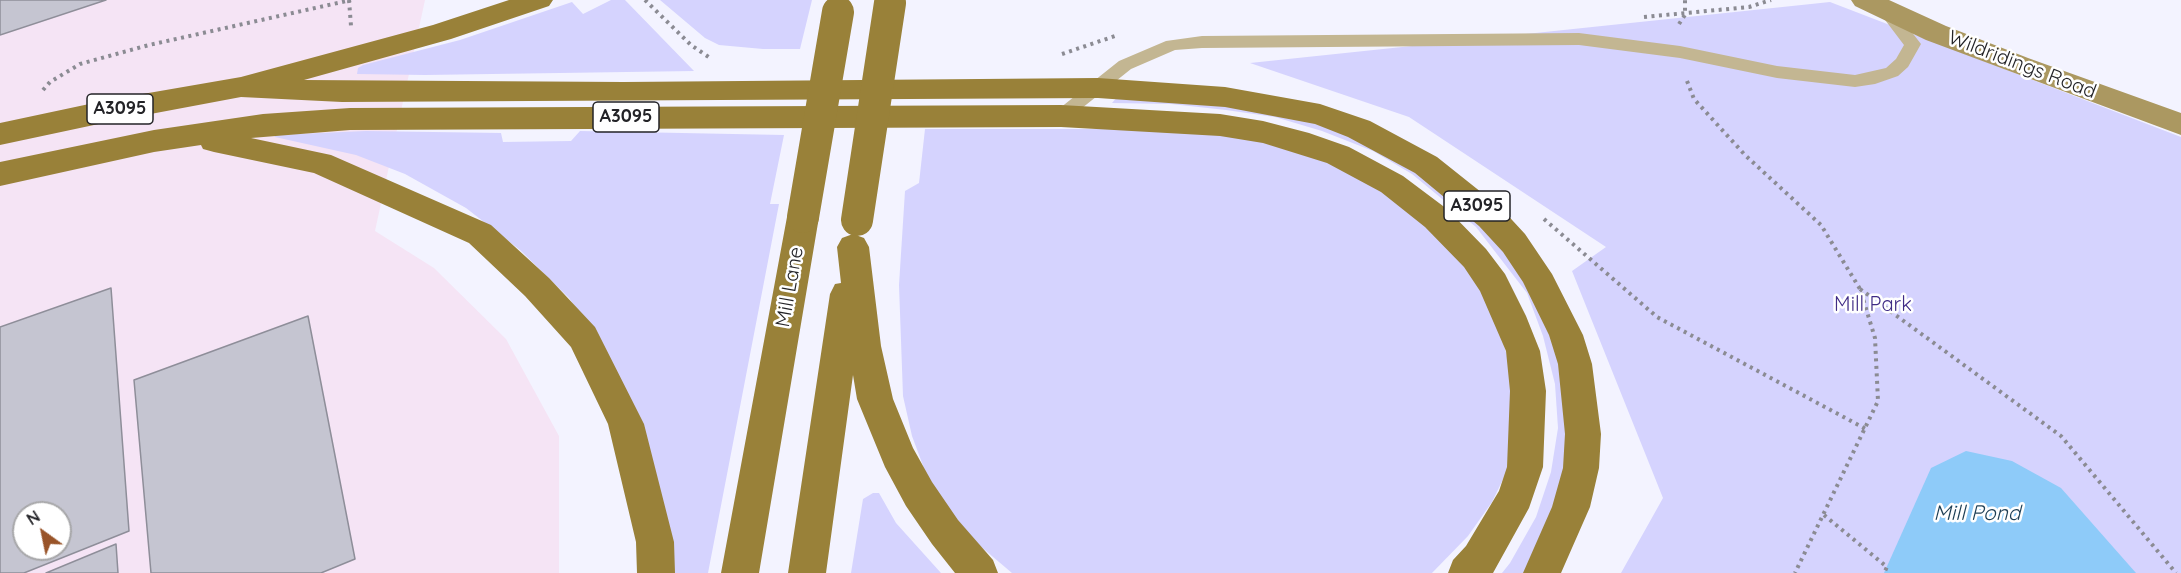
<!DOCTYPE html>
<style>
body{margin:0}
#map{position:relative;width:2181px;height:573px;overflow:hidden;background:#f3f3ff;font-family:Quicksand,sans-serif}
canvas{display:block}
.north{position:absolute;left:12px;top:501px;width:60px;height:60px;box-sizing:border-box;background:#fff;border:2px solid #a7a7a9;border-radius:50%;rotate:327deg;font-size:16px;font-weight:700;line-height:24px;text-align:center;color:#232327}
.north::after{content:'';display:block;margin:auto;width:21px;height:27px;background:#995429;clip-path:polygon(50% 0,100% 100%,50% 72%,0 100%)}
</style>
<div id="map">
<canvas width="2181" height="573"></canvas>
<div class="north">N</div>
</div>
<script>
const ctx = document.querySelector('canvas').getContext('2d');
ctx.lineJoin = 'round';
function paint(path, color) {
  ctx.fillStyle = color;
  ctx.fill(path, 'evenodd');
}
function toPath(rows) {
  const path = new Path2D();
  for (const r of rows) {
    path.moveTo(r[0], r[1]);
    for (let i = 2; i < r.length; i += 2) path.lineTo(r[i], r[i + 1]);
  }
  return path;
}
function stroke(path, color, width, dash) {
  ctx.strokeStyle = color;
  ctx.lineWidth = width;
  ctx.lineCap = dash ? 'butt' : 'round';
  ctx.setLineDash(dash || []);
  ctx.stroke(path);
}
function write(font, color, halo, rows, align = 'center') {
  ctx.font = font + ' Quicksand,sans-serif';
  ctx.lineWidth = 5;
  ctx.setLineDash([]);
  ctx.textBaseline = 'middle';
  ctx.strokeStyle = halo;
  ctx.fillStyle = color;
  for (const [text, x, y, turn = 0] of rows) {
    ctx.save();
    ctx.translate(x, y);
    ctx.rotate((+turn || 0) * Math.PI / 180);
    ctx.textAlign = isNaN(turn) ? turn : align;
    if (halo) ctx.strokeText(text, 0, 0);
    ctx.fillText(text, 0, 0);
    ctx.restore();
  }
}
const industrial = toPath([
 [0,0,425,0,375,231,434,268,506,339,559,436,559,573,0,573],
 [24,513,60,513,60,549,24,549]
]);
const green = toPath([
 [611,0,625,0,694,71,425,75,357,74,358,68,363,65,460,40,572,2,583,14],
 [660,0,812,0,800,49,763,49,719,45,705,38],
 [1830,2,2181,137,2181,573,1621,573,1663,498,1572,271,1606,247,1409,117,1250,63],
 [1118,96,1168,97,1308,119,1408,162,1495,236,1548,319,1567,394,1564,473,1551,515,1525,573,1502,573,1510,563,1536,517,1551,472,1558,428,1555,384,1543,336,1527,293,1476,227,1412,174,1373,151,1322,131,1275,117,1226,110,1171,104,1112,103],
 [925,129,1141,129,1201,132,1251,139,1297,150,1365,177,1454,249,1495,312,1507,356,1513,394,1507,471,1492,502,1468,536,1432,573,1012,573,973,540,948,509,928,479,912,436,903,396,899,285,905,191,919,183],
 [366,131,501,133,503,142,571,141,580,131,784,135,770,204,779,204,708,573,674,573,604,348,569,298,520,250,466,208,405,174,356,155,275,137,274,135],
 [873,493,879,493,896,523,941,573,851,573,863,499]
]);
const water = toPath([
 [1966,451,2012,461,2061,488,2136,573,1884,573,1931,468]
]);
const building = toPath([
 [0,0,106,0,0,35,0,0],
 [111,288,129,531,24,573,0,573,0,327,111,288],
 [24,513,60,513,60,549,24,549,24,513],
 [308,316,355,559,321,573,151,573,134,380,308,316],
 [116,544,118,573,46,573,116,544]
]);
const path = toPath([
 [349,0,351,26],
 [645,0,691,45,710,58],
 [1644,17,1749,7,1771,0],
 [1679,24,1685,15,1685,0],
 [1062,54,1115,36],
 [1687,81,1694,99,1745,155,1821,225,1860,289,1875,338,1878,401,1795,573],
 [43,90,50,82,80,64,149,45,351,0],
 [1544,219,1657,317,1866,429],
 [1860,289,2061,436,2176,573],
 [1824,515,1887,567,1884,573]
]);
const lane = toPath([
 [1887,7,1893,8,1921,44,1908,67,1898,76,1875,84,1855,87,1777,78,1680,58,1579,45,1202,48,1175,50,1131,69,1067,120,1061,122,1055,120,1052,116,1055,112,1119,61,1166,41,1202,36,1579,33,1680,46,1777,66,1855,75,1886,68,1896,59,1904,45,1879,12,1881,8,1887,7]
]);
const secondary = toPath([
 [1851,0,1889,0,1946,26,2028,58,2181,113,2181,135,1926,40,1855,6,1851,0]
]);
const primary = toPath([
 [509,0,553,0,549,6,451,39,304,80,624,82,1098,78,1225,87,1320,104,1370,121,1437,157,1501,208,1525,234,1552,274,1583,335,1592,364,1601,434,1599,468,1590,507,1561,573,1523,573,1552,507,1563,468,1565,434,1558,364,1549,335,1523,282,1503,252,1479,226,1415,173,1348,137,1315,124,1225,107,1098,98,342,102,241,97,108,122,0,145,0,123,108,100,241,77,433,25,509,0],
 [1061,105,1220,114,1263,121,1309,133,1349,147,1403,176,1447,209,1486,249,1505,274,1526,316,1540,351,1546,391,1543,467,1529,508,1493,573,1448,573,1453,560,1466,546,1499,491,1507,467,1510,391,1506,351,1480,291,1464,267,1425,227,1381,192,1327,163,1263,143,1220,136,1061,127,350,130,251,138,331,155,491,225,549,278,595,327,644,424,674,542,675,573,637,573,636,542,608,424,571,347,525,296,469,243,314,173,214,152,203,149,201,145,154,152,0,186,0,162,154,130,263,114,350,108,1061,105],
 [803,205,814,208,819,217,759,573,721,573,787,217,792,208,803,205],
 [853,234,864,238,869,247,881,346,893,399,913,448,932,482,958,520,993,560,998,573,955,573,932,544,906,506,885,467,857,399,853,375,826,573,788,573,830,294,835,284,841,283,837,247,842,238,853,234]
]);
const primaryBridge = toPath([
 [803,217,838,12],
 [857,220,890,3]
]);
const shields = [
 [120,109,66],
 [626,117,66],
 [1477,206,66]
];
const shieldNames = [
 ["A3095",120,109],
 ["A3095",626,117],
 ["A3095",1477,206]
];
const streetNames = [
 ["Wildridings Road",2022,65,21],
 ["Mill Lane",790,287,-80]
];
const parkNames = [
 ["Mill Park",1873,305]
];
const waterNames = [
 ["Mill Pond",1977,514]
];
paint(industrial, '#f5e4f5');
paint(green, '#d5d3fe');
paint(water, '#8ecbf9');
paint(building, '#c5c5d1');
stroke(building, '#8e8e99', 1.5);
stroke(path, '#8b8b93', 4, [3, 4.5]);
paint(lane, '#c3b692');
paint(secondary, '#ab9861');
paint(primary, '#998139');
stroke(primaryBridge, '#998139', 32);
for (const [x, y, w] of shields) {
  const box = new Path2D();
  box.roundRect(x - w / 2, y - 15, w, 30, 4.5);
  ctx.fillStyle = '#fff';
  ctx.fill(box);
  stroke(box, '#232327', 1.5);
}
write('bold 18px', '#232327', null, shieldNames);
write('20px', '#232327', '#fff', streetNames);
write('20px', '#3f2b85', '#fff', parkNames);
write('italic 21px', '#1c3e55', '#fff', waterNames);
</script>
